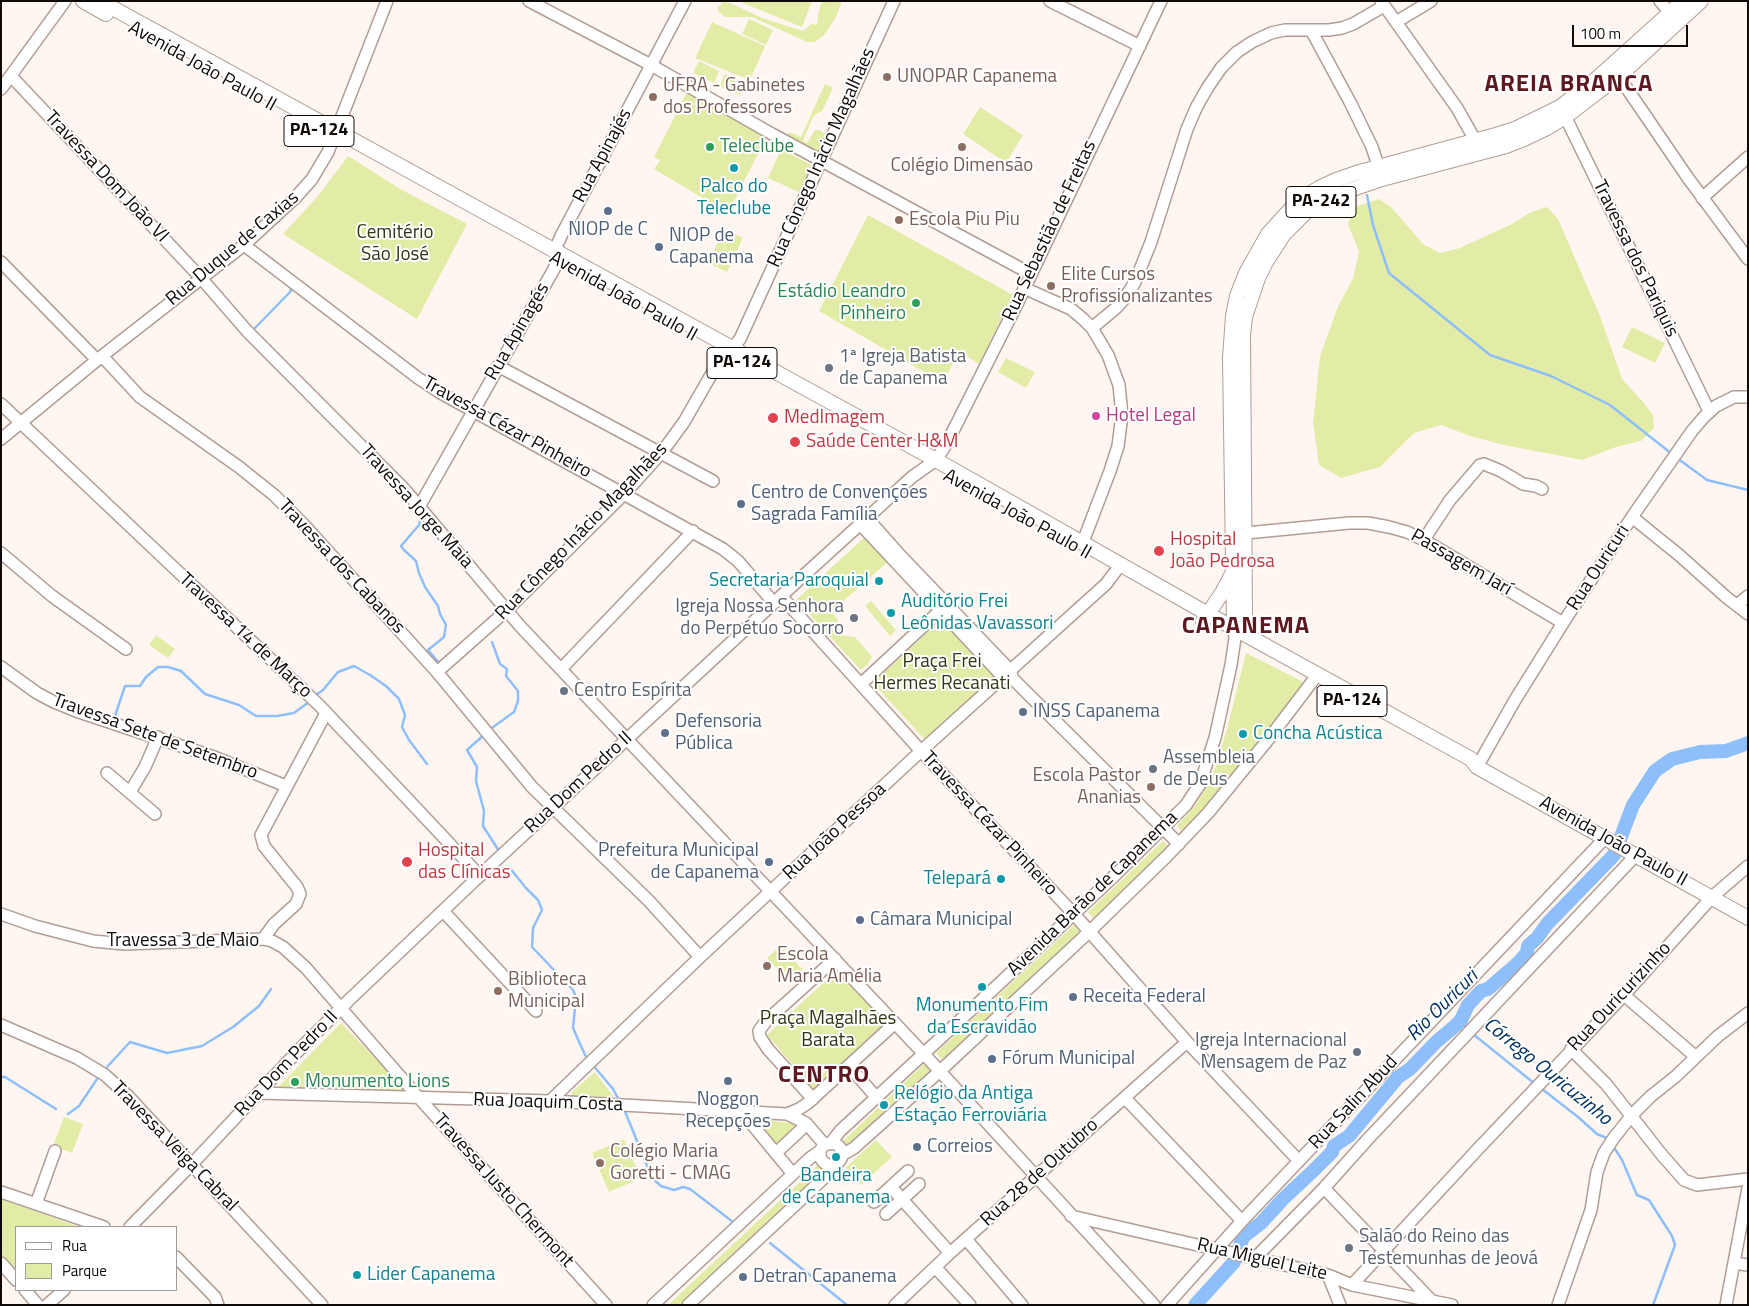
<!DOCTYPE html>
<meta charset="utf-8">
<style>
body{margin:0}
#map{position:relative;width:1749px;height:1306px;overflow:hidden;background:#fff6f2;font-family:"Titillium Web",sans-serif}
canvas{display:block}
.frame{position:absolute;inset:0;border:2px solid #100a07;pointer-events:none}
.legend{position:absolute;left:15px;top:1226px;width:162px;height:65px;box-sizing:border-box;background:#fff;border:1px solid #9f9d9c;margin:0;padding:6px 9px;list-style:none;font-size:15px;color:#100a07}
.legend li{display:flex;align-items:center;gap:10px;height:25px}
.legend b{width:25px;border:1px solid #9f9d9c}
.scale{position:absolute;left:1572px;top:25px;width:116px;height:22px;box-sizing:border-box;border:2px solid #100a07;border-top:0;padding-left:6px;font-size:15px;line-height:18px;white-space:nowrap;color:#100a07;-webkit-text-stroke:4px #fff;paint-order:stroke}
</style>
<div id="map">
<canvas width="1749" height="1306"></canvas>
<div class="frame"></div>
<ul class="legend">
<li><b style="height:6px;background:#fff"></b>Rua</li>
<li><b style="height:14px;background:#e2eca6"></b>Parque</li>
</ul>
<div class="scale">100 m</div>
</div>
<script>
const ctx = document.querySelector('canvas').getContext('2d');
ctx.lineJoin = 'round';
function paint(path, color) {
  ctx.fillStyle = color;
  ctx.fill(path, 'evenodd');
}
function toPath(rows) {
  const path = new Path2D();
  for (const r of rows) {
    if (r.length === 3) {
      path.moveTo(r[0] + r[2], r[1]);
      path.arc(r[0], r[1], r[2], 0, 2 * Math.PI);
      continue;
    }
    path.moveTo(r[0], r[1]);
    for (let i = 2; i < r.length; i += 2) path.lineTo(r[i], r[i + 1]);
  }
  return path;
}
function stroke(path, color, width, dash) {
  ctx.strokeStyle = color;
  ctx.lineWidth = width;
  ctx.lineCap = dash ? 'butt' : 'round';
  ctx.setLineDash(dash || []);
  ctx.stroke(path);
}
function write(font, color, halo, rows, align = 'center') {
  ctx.font = font + ' "Titillium Web",sans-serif';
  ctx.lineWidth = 4;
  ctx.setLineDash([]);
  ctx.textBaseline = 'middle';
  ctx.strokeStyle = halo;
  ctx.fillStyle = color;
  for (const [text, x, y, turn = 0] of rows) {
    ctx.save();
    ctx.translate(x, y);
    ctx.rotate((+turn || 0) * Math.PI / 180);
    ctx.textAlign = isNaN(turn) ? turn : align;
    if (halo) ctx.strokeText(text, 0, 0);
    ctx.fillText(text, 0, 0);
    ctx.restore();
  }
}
const green = toPath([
 [738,1,812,1,802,27],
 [822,1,842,1,836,17,825,34,815,42,807,42,752,17,725,17,718,11,718,7,723,2,730,3,762,18,803,31,812,23,815,25,817,24,818,14],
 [749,19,773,30,766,45,742,34],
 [712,22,765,46,750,80,695,58],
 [699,61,719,71,714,83,693,73],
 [725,74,746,83,740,95,719,86],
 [825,84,833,88,822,111,816,114,813,117,803,141,807,143,815,130,819,130,829,136,819,153,786,137,789,132,801,137],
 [687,92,766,138,728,213,654,169,660,160,654,157],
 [980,107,1023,135,1006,163,963,134],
 [781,149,815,167,803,194,768,178],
 [348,156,402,190,467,224,417,319,283,234,318,196],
 [1379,199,1391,207,1423,244,1440,253,1460,248,1512,224,1531,212,1547,207,1558,219,1600,316,1622,379,1643,402,1653,415,1654,428,1641,441,1616,447,1582,460,1504,445,1470,436,1441,425,1414,433,1380,467,1341,478,1319,465,1313,423,1320,356,1337,309,1353,278,1359,252,1348,224,1355,207],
 [868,215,1013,295,979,364,959,351,943,383,819,311],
 [724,229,743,238,727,272,708,263],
 [1632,327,1665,343,1655,363,1622,347],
 [1006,358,1035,372,1026,388,998,372],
 [867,535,890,560,831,612,838,620,837,626,845,636,855,637,872,657,868,664,861,670,796,600],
 [871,601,896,630,890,636,865,606],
 [944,617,1000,675,927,742,873,683],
 [156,635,175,649,168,658,149,645],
 [1246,653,1311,686,1185,834,1177,826,1195,806,1212,778,1227,729],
 [1163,841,1171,849,1096,922,1088,912],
 [1074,925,1081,933,945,1062,936,1053],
 [781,945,803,970,790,982,767,958],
 [837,970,888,1025,817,1093,767,1035],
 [341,1023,407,1091,405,1095,278,1089,279,1086],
 [925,1063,933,1073,850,1150,842,1142],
 [595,1072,616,1100,571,1098,572,1092],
 [64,1117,83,1124,72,1153,53,1146],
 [760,1119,797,1124,805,1133,782,1153,756,1123],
 [624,1139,641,1178,609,1192,592,1153],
 [876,1140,892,1157,861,1185,846,1167],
 [820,1163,827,1172,687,1305,668,1305],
 [1,1199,57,1219,79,1227,16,1227,16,1271,1,1254]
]);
const stream = toPath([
 [1367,195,1373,225,1389,273,1490,355,1551,376,1610,405,1672,454],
 [255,328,291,291,290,286],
 [1677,458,1707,480,1748,490],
 [421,517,419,525,401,546,404,550,416,561,419,573,425,587,438,606,440,614,446,625,444,637,428,650,441,665],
 [316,695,323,690,338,672,354,666,370,675,386,686,399,699,405,715,402,727,409,740,427,764],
 [114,719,125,686,140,686,146,677,158,667,168,667,181,671,205,694,239,705,256,716,277,716,294,713,309,702],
 [489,730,514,712,518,701,518,691,506,676,507,669,500,664,492,642],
 [485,734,467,750,477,767,476,781,484,811,483,826,499,851],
 [509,867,526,888,538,900,542,910,533,928,532,947,573,990,576,997,573,1028,585,1055,589,1060],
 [1461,1020,1467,1029],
 [1473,1034,1535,1084],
 [592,1064,613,1089,620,1102],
 [107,1067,130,1042,167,1053,202,1046,233,1027,259,1006,271,989],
 [1,1077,5,1077,56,1109],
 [1542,1089,1578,1117,1597,1134,1609,1139],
 [624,1109,652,1178,661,1186,674,1190,683,1187,690,1189,733,1222],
 [68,1114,79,1106,97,1079],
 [1613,1146,1622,1160,1637,1195,1649,1200,1672,1236,1675,1245,1653,1305],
 [770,1243,847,1305]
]);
const river = toPath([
 [1195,1305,1234,1262,1243,1237,1261,1223,1283,1199,1314,1170,1332,1152,1334,1146,1349,1136,1398,1077,1410,1069,1436,1042,1455,1026,1461,1020,1468,1005,1481,991,1488,989,1518,963,1527,953,1528,946,1537,938,1547,924,1614,855,1633,805,1655,771,1672,759,1700,752,1726,751,1748,743]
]);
const minor = toPath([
 [529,1,651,65,772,134,1031,274],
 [1050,1,1140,46],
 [1381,1,1457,108,1479,147],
 [1660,1,1675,19],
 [1396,22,1431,1],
 [1311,30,1351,104,1372,147,1381,175],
 [1615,71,1688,178,1748,259],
 [11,76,201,278,247,331,406,491,520,626,924,1054,1154,1305],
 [1,89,65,1],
 [1562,110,1709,411],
 [1702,198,1748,157],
 [244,245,418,378,439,392,723,549,738,561,774,603],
 [1,262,97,360],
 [1024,288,1071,309,1083,319,1092,328,1108,355,1119,385,1122,415,1118,446,1110,471,1083,542],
 [1092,328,1116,308,1125,298,1135,282,1151,242,1187,129,1197,106,1208,87,1221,68,1237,52,1252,42,1271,33,1285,30,1329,30,1342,28,1353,24,1384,6],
 [102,356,140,397,239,467,274,495,305,526,437,672,532,787,649,901,700,957],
 [498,366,713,481],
 [1,404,320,706,480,876],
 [1,439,102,356,244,245,296,197,312,179,328,152,387,1],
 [419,507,554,269,556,263,557,245,562,234,685,1],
 [1632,517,1679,555,1726,597,1748,614],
 [867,518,898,553,1010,670,1013,679,1179,844],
 [860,524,1003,677,1011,678],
 [1236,534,1349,523,1368,523,1389,527,1407,532,1424,540,1563,623],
 [1422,539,1427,535,1450,500,1480,465,1484,464,1501,471,1523,484,1536,486,1542,489],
 [1,553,52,596,126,649],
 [781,596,921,751,1073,913,1187,1042,1299,1161],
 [1737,605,1748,596],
 [1,667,37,693,54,702,76,711,214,757,286,786],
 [561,669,693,531],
 [437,672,507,610,625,493,662,452,684,422,719,361,732,349,740,339,894,1],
 [861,684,945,606],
 [1477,767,1515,700,1563,623,1632,517,1692,431,1704,417,1716,406,1734,397,1748,397],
 [107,773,155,814],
 [130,792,145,767,158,737],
 [443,911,536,1011],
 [1,914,35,926,93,941,124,944,263,939,272,941,283,947,306,968,419,1098,606,1305],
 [263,939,274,924,296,904,300,894,297,887,264,846,261,835,326,713],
 [1624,995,1696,1057],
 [1,1025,77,1058,105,1075,128,1096,322,1305],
 [1571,1049,1606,1084,1662,1155,1684,1180,1697,1185,1748,1179],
 [849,1066,876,1097],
 [258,1093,550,1101,787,1114,806,1123,825,1145],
 [1125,1098,1242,1221],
 [813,1099,768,1049,760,1037,759,1031,766,1021,835,959],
 [550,1101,700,957,921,751,1106,584,1121,564],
 [741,1111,793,1174],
 [787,1114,799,1109,808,1103,895,1023],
 [831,1154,11],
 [830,1144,840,1131,985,997,1111,879,1186,805,1200,784,1215,738,1231,665,1235,638,1234,628],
 [776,1153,807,1124],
 [842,1155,854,1148,940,1071,1089,932,1167,856,1208,813,1267,741,1318,674],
 [891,1187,950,1253],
 [1324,1188,1431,1300],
 [1,1192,104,1227],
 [874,1202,908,1171],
 [36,1204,55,1151],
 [886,1214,919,1184],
 [1071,1216,1328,1275,1352,1285,1452,1305],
 [130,1227,192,1164,295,1054,349,1000,491,865,791,587,912,477,936,460,947,443,1018,302,1161,1],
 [966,1239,1022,1305],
 [176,1257,215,1297,218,1305],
 [1255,1258,1324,1188,1367,1140,1636,855],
 [1,1263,16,1280],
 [1734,1263,1748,1265],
 [935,1267,970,1305],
 [1328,1275,1340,1305],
 [1352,1285,1477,1150,1624,995,1712,897,1748,866],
 [25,1290,38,1305],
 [47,1305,64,1290],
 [653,1305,810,1158,820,1151],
 [688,1305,824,1178,833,1165],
 [895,1305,950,1253,1187,1042],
 [1167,1305,1242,1221,1605,838],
 [1558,1305,1591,1210,1597,1172,1604,1153,1613,1139,1632,1115,1651,1096,1675,1077,1718,1036,1748,1013],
 [1726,1305,1748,1188]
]);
const major = toPath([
 [83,1,106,14],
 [100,1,936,460,1208,614,1471,759,1477,767,1748,918],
 [1203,621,1222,593,1232,574],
 [1234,628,1230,358,1233,316,1237,296,1246,273,1268,234,1299,200,1319,188,1336,180,1356,173,1496,135,1515,129,1560,107,1593,82,1683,1],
 [1247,635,1245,615,1243,335,1245,317,1258,278,1266,262,1284,234,1307,211,1324,200,1341,193,1382,179,1506,146,1524,139,1547,128,1565,117,1619,76,1701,1]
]);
const markers = [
 [887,77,5,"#8d6e63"],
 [653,97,5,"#8d6e63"],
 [710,147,5,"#2e9e5b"],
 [962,147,5,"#8d6e63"],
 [734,168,5,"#0f9aa8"],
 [608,211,5,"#5c6f8a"],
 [899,220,5,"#8d6e63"],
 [659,247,5,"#5c6f8a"],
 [1051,286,5,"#8d6e63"],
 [916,303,5,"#2e9e5b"],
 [829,368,5,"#6b7280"],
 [1096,416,5,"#d1479c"],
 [773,418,6,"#e0444e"],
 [795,442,6,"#e0444e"],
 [741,504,5,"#5c6f8a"],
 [1159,551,6,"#e0444e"],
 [879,581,5,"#0f9aa8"],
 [891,613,5,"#0f9aa8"],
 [854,618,5,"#6b7280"],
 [564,691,5,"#6b7280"],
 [1023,712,5,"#5c6f8a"],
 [665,733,5,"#5c6f8a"],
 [1243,734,5,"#0f9aa8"],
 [1153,769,5,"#6b7280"],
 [1151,787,5,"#8d6e63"],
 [407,862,6,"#e0444e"],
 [769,862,5,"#5c6f8a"],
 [1001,879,5,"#0f9aa8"],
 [860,920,5,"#5c6f8a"],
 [767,966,5,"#8d6e63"],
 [982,987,5,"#0f9aa8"],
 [498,991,5,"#8d6e63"],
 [1073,997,5,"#5c6f8a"],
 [1357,1052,5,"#6b7280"],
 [992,1059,5,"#5c6f8a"],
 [728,1081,5,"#5c6f8a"],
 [295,1082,5,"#2e9e5b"],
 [884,1105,5,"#0f9aa8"],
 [917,1147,5,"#5c6f8a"],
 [836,1157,5,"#0f9aa8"],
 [600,1163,5,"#8d6e63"],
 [1349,1248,5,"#6b7280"],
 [357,1275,5,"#0f9aa8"],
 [743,1277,5,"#5c6f8a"]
];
const shields = [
 [319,131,70],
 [1321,202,70],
 [742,363,70],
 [1352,701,70]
];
const shieldNames = [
 ["PA-124",319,131],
 ["PA-242",1321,202],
 ["PA-124",742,363],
 ["PA-124",1352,701]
];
const streetNames = [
 ["Avenida João Paulo II",202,67,29],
 ["Rua Apinajés",603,156,-62],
 ["Rua Cônego Inácio Magalhães",822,158,-66],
 ["Travessa Dom João VI",106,177,47],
 ["Rua Sebastião de Freitas",1050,231,-65],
 ["Rua Duque de Caxias",233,249,-40],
 ["Travessa dos Pariquis",1635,259,64],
 ["Avenida João Paulo II",623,297,29],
 ["Rua Apinagés",518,332,-60],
 ["Travessa Cézar Pinheiro",507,428,29],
 ["Travessa Jorge Maia",416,507,48],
 ["Avenida João Paulo II",1017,515,29],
 ["Rua Cônego Inácio Magalhães",582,532,-46],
 ["Passagem Jarí",1461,563,30],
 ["Travessa dos Cabanos",341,567,47],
 ["Rua Ouricuri",1599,568,-57],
 ["Travessa 14 de Março",245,636,43],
 ["Travessa Sete de Setembro",155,737,20],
 ["Rua Dom Pedro II",579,783,-43],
 ["Travessa Cézar Pinheiro",989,824,47],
 ["Rua João Pessoa",835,832,-43],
 ["Avenida João Paulo II",1613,842,29],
 ["Avenida Barão de Capanema",1093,894,-44],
 ["Travessa 3 de Maio",183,941],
 ["Rua Ouricurizinho",1620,997,-47],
 ["Rua Dom Pedro II",287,1064,-46],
 ["Rua Joaquim Costa",548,1103,2],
 ["Rua Salin Abud",1354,1103,-47],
 ["Travessa Veiga Cabral",174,1147,46],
 ["Rua 28 de Outubro",1040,1173,-42],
 ["Travessa Justo Chermont",503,1191,48],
 ["Rua Miguel Leite",1262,1260,13]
];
const educationNames = [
 ["UNOPAR Capanema",897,77],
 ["UFRA - Gabinetes",663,86],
 ["dos Professores",663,108],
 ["Colégio Dimensão",962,166,"center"],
 ["Escola Piu Piu",909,220],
 ["Elite Cursos",1061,275],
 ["Profissionalizantes",1061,297],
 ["Escola Pastor",1141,776,"right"],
 ["Ananias",1141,798,"right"],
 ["Escola",777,955],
 ["Maria Amélia",777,977],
 ["Biblioteca",508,980],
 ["Municipal",508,1002],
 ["Colégio Maria",610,1152],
 ["Goretti - CMAG",610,1174]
];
const leisureNames = [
 ["Teleclube",720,147],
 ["Estádio Leandro",906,292,"right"],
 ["Pinheiro",906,314,"right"],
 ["Monumento Lions",305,1082]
];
const cultureNames = [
 ["Palco do",734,187,"center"],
 ["Teleclube",734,209,"center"],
 ["Secretaria Paroquial",869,581,"right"],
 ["Auditório Frei",901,602],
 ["Leônidas Vavassori",901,624],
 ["Concha Acústica",1253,734],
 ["Telepará",991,879,"right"],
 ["Monumento Fim",982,1006,"center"],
 ["da Escravidão",982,1028,"center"],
 ["Relógio da Antiga",894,1094],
 ["Estação Ferroviária",894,1116],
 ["Bandeira",836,1176,"center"],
 ["de Capanema",836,1198,"center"],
 ["Lider Capanema",367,1275]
];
const serviceNames = [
 ["NIOP de C",608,230,"center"],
 ["NIOP de",669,236],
 ["Capanema",669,258],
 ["Centro de Convenções",751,493],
 ["Sagrada Família",751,515],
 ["INSS Capanema",1033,712],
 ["Defensoria",675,722],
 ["Pública",675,744],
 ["Prefeitura Municipal",759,851,"right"],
 ["de Capanema",759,873,"right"],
 ["Câmara Municipal",870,920],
 ["Receita Federal",1083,997],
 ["Fórum Municipal",1002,1059],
 ["Noggon",728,1100,"center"],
 ["Recepções",728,1122,"center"],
 ["Correios",927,1147],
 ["Detran Capanema",753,1277]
];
const parkNames = [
 ["Cemitério",395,233],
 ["São José",395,255],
 ["Praça Frei",942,662],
 ["Hermes Recanati",942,684],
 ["Praça Magalhães",828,1019],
 ["Barata",828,1041]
];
const worshipNames = [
 ["1ª Igreja Batista",839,357],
 ["de Capanema",839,379],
 ["Igreja Nossa Senhora",844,607,"right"],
 ["do Perpétuo Socorro",844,629,"right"],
 ["Centro Espírita",574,691],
 ["Assembleia",1163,758],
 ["de Deus",1163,780],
 ["Igreja Internacional",1347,1041,"right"],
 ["Mensagem de Paz",1347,1063,"right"],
 ["Salão do Reino das",1359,1237],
 ["Testemunhas de Jeová",1359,1259]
];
const hotelNames = [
 ["Hotel Legal",1106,416]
];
const healthNames = [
 ["MedImagem",784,418],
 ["Saúde Center H&M",806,442],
 ["Hospital",1170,540],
 ["João Pedrosa",1170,562],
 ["Hospital",418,851],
 ["das Clínicas",418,873]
];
const waterNames = [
 ["Rio Ouricuri",1443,1006,-45],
 ["Córrego Ouricuzinho",1547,1072,39]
];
const districtNames = [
 ["AREIA BRANCA",1569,85],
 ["CAPANEMA",1246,627],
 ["CENTRO",824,1076]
];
paint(green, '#e2eca6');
stroke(stream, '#8fbffb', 2.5);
stroke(river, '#8fbffb', 14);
stroke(minor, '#b19d93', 14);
stroke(major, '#b19d93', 16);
stroke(minor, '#fff', 11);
stroke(major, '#fff', 14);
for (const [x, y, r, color] of markers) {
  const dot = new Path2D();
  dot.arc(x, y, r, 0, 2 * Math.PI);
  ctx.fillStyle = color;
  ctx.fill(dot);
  stroke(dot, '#fff', 2);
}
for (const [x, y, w] of shields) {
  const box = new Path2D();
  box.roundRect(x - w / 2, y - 15.5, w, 31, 4);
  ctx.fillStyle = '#fff';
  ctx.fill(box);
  stroke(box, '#100a07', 1);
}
write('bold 18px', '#100a07', null, shieldNames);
write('19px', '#100a07', '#fff', streetNames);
write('19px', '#785e54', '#fff', educationNames, 'left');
write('19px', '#27864d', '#fff', leisureNames, 'left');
write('19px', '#0d838f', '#fff', cultureNames, 'left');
write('19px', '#4e5e75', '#fff', serviceNames, 'left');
write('19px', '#313514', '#fff', parkNames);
write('19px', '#5b616d', '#fff', worshipNames, 'left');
write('19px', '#b23c85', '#fff', hotelNames, 'left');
write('19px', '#be3a42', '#fff', healthNames, 'left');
write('italic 20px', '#003265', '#fff', waterNames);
ctx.letterSpacing = '1px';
write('bold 24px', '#5d1820', '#fff', districtNames);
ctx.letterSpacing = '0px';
</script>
